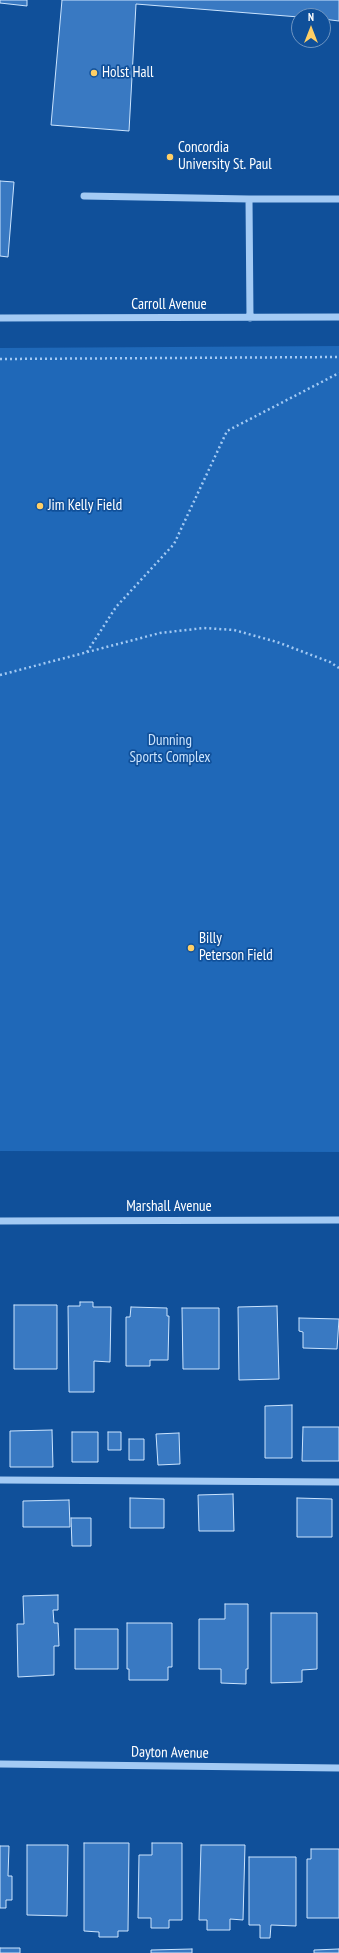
<!DOCTYPE html>
<style>
body{margin:0}
#map{position:relative;width:339px;height:1953px;overflow:hidden;background:#10509a;font-family:"PT Sans Narrow",sans-serif}
canvas{display:block}
.north{position:absolute;left:291px;top:8px;width:40px;height:40px;box-sizing:border-box;background:#10509a;border:1px solid #7096c2;border-radius:50%;rotate:0deg;font-size:11px;font-weight:700;line-height:16px;text-align:center;color:#fff}
.north::after{content:'';display:block;margin:auto;width:14px;height:18px;background:#ffcf66;clip-path:polygon(50% 0,100% 100%,50% 72%,0 100%)}
</style>
<div id="map">
<canvas width="339" height="1953"></canvas>
<div class="north">N</div>
</div>
<script>
const ctx = document.querySelector('canvas').getContext('2d');
ctx.lineJoin = 'round';
function paint(path, color) {
  ctx.fillStyle = color;
  ctx.fill(path, 'evenodd');
}
function toPath(rows) {
  const path = new Path2D();
  for (const r of rows) {
    path.moveTo(r[0], r[1]);
    for (let i = 2; i < r.length; i += 2) path.lineTo(r[i], r[i + 1]);
  }
  return path;
}
function stroke(path, color, width, dash) {
  ctx.strokeStyle = color;
  ctx.lineWidth = width;
  ctx.lineCap = dash ? 'butt' : 'round';
  ctx.setLineDash(dash || []);
  ctx.stroke(path);
}
function write(font, color, halo, rows, align = 'center') {
  ctx.font = font + ' "PT Sans Narrow",sans-serif';
  ctx.lineWidth = 3.5;
  ctx.setLineDash([]);
  ctx.textBaseline = 'middle';
  ctx.strokeStyle = halo;
  ctx.fillStyle = color;
  for (const [text, x, y, turn = 0] of rows) {
    ctx.save();
    ctx.translate(x, y);
    ctx.rotate((+turn || 0) * Math.PI / 180);
    ctx.textAlign = isNaN(turn) ? turn : align;
    if (halo) ctx.strokeText(text, 0, 0);
    ctx.fillText(text, 0, 0);
    ctx.restore();
  }
}
const green = toPath([
 [339,346,339,1152,0,1151,0,348]
]);
const building = toPath([
 [0,0,27,0,27,6,0,3,0,0],
 [62,0,339,0,339,21,323,19,323,16,299,17,136,4,129,131,51,125,62,0],
 [0,181,14,182,8,257,0,256,0,181],
 [80,1302,93,1302,93,1307,111,1307,110,1362,94,1361,94,1392,69,1392,68,1306,80,1306,80,1302],
 [14,1305,57,1305,57,1369,14,1369,14,1305],
 [277,1306,279,1379,239,1380,238,1307,277,1306],
 [131,1307,167,1308,167,1316,169,1316,168,1360,150,1360,150,1366,126,1366,126,1317,130,1317,131,1307],
 [182,1308,219,1308,219,1369,183,1369,182,1308],
 [299,1318,339,1319,337,1349,303,1348,303,1332,299,1331,299,1318],
 [292,1405,292,1458,265,1458,265,1406,292,1405],
 [303,1427,339,1427,339,1461,302,1461,303,1427],
 [52,1430,53,1467,10,1467,10,1431,52,1430],
 [72,1432,98,1432,98,1462,72,1462,72,1432],
 [108,1432,121,1432,121,1450,108,1450,108,1432],
 [179,1433,180,1464,158,1465,156,1434,179,1433],
 [129,1439,144,1439,144,1460,129,1460,129,1439],
 [233,1494,234,1531,199,1531,198,1495,233,1494],
 [130,1498,164,1499,164,1528,130,1528,130,1498],
 [297,1498,332,1499,332,1537,297,1537,297,1498],
 [69,1500,70,1527,23,1527,23,1501,69,1500],
 [71,1518,91,1518,91,1546,72,1546,71,1518],
 [58,1595,58,1610,53,1610,54,1623,58,1623,59,1646,54,1646,54,1675,18,1677,17,1624,24,1624,23,1596,58,1595],
 [225,1604,248,1604,248,1669,246,1669,246,1684,221,1683,221,1669,199,1669,199,1619,225,1619,225,1604],
 [271,1613,317,1613,317,1669,302,1670,302,1682,271,1683,271,1613],
 [127,1623,172,1623,172,1667,168,1667,168,1680,129,1680,129,1669,127,1669,127,1623],
 [75,1629,118,1629,118,1669,75,1669,75,1629],
 [84,1843,129,1843,128,1931,118,1931,118,1937,99,1937,99,1932,84,1931,84,1843],
 [152,1843,182,1843,182,1920,169,1920,169,1928,151,1928,151,1918,138,1918,139,1855,152,1855,152,1843],
 [27,1845,68,1845,67,1916,27,1915,27,1845],
 [201,1845,245,1845,243,1920,230,1919,230,1930,207,1930,207,1920,199,1920,201,1845],
 [0,1846,9,1846,8,1876,12,1876,12,1900,6,1900,6,1908,0,1908,0,1846],
 [311,1849,339,1849,339,1918,307,1918,307,1859,311,1859,311,1849],
 [249,1857,296,1857,296,1926,271,1925,270,1938,260,1938,260,1925,249,1925,249,1857],
 [0,1948,20,1948,20,1953,0,1953,0,1948],
 [192,1949,192,1953,151,1953,151,1950,192,1949],
 [339,1949,339,1953,314,1953,314,1950,339,1949]
]);
const path = toPath([
 [0,359,339,357],
 [87,652,116,607,174,544,227,431,339,373],
 [0,675,160,633,204,628,234,630,277,642,330,662,339,668]
]);
const minor = toPath([
 [84,196,249,199],
 [0,318,339,317],
 [250,318,249,199,339,199],
 [0,1221,339,1220],
 [0,1480,339,1482],
 [0,1764,339,1768]
]);
const markers = [
 [94,73,4,"#ffcf66"],
 [170,157,4,"#ffcf66"],
 [40,506,4,"#ffcf66"],
 [191,948,4,"#ffcf66"]
];
const poiNames = [
 ["Holst Hall",102,73],
 ["Concordia",178,148],
 ["University St. Paul",178,165],
 ["Jim Kelly Field",48,506],
 ["Billy",199,939],
 ["Peterson Field",199,956]
];
const streetNames = [
 ["Carroll Avenue",169,305],
 ["Marshall Avenue",169,1207],
 ["Dayton Avenue",170,1753,1]
];
const parkNames = [
 ["Dunning",170,741],
 ["Sports Complex",170,758]
];
paint(green, '#1f68b8');
paint(building, '#3979c2');
stroke(building, '#cbe4fe', 1);
stroke(path, '#a3caf4', 2.5, [2, 3]);
stroke(minor, '#a3caf4', 7);
for (const [x, y, r, color] of markers) {
  const dot = new Path2D();
  dot.arc(x, y, r, 0, 2 * Math.PI);
  ctx.fillStyle = color;
  ctx.fill(dot);
  stroke(dot, '#10509a', 1.5);
}
write('15px', '#fff', '#10509a', poiNames, 'left');
write('15px', '#fff', '#10509a', streetNames);
write('15px', '#cbe4fe', '#10509a', parkNames);
</script>
